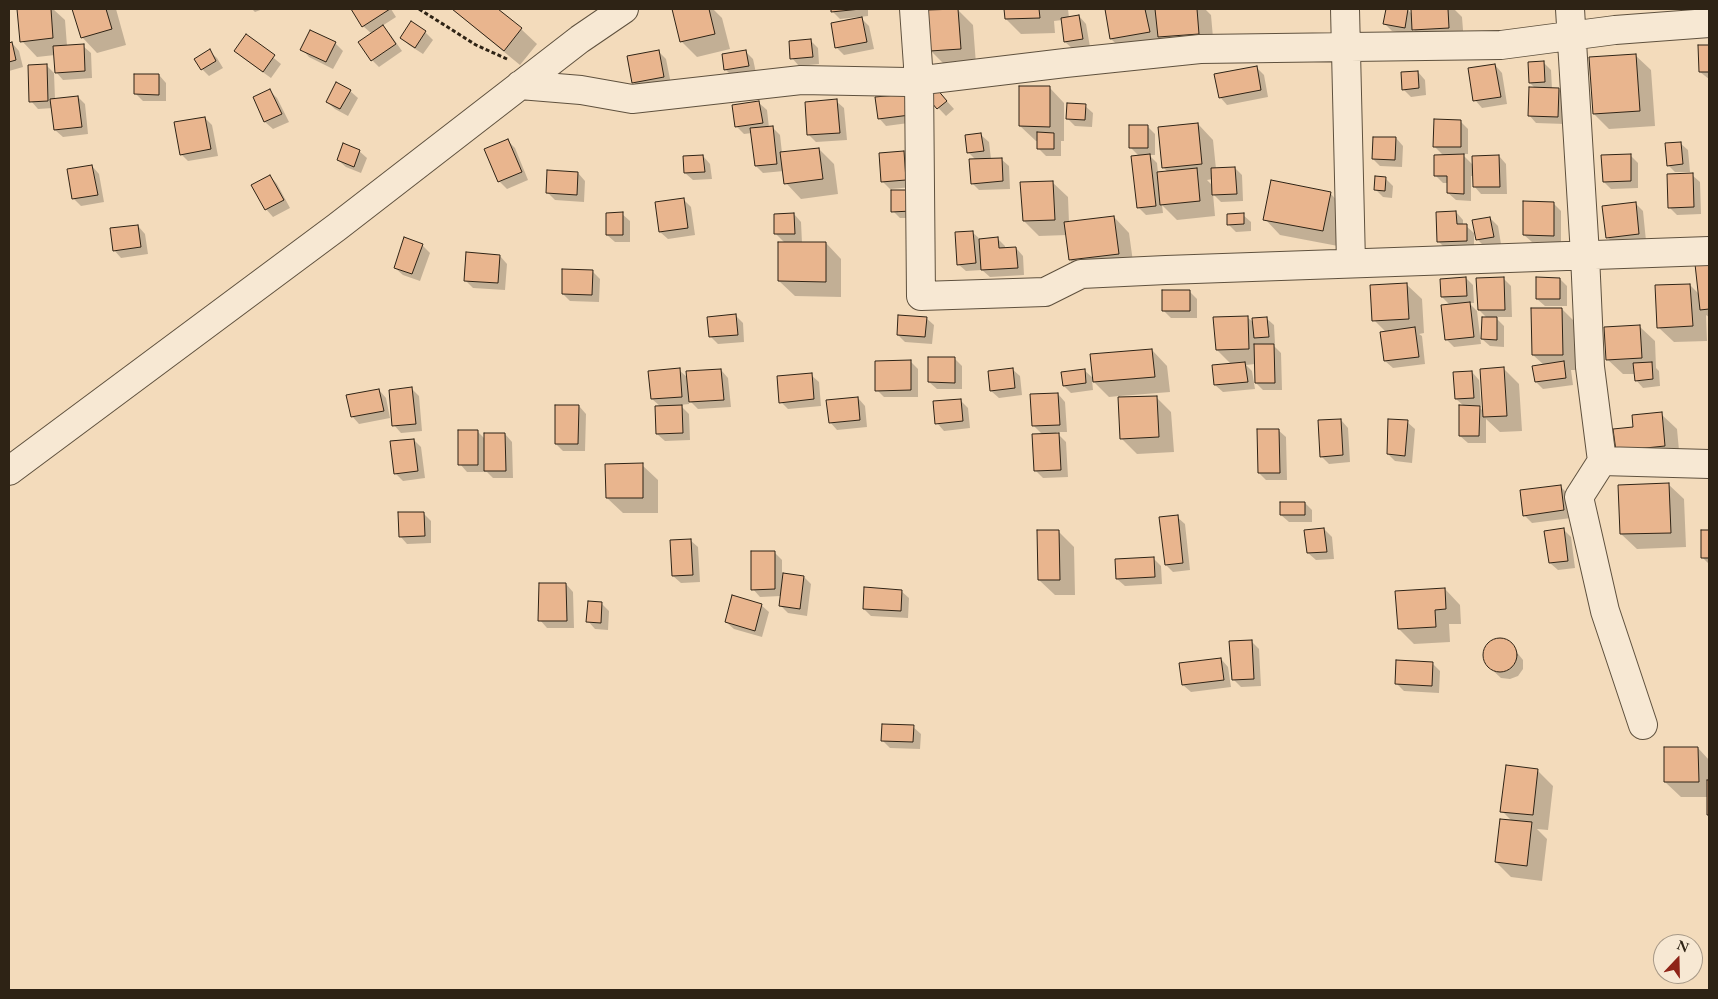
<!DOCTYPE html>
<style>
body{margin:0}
#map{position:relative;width:1718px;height:999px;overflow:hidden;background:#f3dbbb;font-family:"EB Garamond",serif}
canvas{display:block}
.frame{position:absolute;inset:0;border:10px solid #2e2315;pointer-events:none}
.north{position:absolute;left:1653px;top:934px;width:50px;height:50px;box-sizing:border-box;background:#f7e8d3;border:1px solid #a79987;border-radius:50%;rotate:21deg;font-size:14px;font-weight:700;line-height:20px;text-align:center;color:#2e2315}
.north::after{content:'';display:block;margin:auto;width:18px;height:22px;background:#8f2418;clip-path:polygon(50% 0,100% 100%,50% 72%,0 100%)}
</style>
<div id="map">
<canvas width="1718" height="999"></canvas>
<div class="frame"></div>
<div class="north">N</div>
</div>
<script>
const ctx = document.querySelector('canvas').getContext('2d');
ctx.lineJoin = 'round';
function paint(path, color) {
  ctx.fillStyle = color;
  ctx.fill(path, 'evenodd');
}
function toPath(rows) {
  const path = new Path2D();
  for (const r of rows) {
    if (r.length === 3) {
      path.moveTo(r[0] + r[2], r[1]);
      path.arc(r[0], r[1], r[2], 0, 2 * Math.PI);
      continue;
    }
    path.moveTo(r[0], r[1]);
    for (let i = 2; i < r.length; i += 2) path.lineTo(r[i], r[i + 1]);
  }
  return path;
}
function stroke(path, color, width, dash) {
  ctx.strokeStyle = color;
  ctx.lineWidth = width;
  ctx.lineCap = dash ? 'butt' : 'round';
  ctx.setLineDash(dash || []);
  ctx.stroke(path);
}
const shadow = toPath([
 [18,9,53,9,65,20,67,46,83,46,91,53,92,78,63,80,56,72,55,55,37,57,22,41],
 [73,9,116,9,126,45,97,53,82,37],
 [252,9,263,9,255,12],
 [352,9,391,9,396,17,382,26,390,34,402,51,379,67,372,60,372,34,363,26],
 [452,9,496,9,521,29,537,44,520,65],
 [681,9,713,9,722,18,730,49,697,57,681,41,674,10],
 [832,9,868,9,868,16,840,19,832,11],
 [1006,9,1068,9,1069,18,1079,16,1086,24,1090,47,1073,49,1065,42,1062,20,1054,21,1055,33,1021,34,1006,19],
 [1106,9,1205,9,1211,15,1214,49,1127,54,1111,39],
 [1387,9,1408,10,1413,15,1412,9,1454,9,1462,17,1464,43,1429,45,1413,29,1412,35,1392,31,1384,23],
 [958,10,973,25,976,64,946,66,931,51],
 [862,19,869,26,874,49,844,55,837,48],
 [411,23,425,32,433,40,423,54,409,45,401,38],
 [247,36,281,64,271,78,243,58,236,51],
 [811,41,818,48,819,64,799,66,792,58],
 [12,43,19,51,23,67,9,71,9,44],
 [335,43,343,51,333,69,309,57,302,49],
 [1699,46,1709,46,1709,79,1700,72],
 [209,51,217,58,223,68,209,76,202,69],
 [658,51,666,59,671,84,641,90,634,82],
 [746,52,753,59,756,73,733,77,726,70],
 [1635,55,1651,70,1655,126,1609,129,1594,114],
 [1544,63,1551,70,1552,89,1559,89,1566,97,1565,124,1536,123,1529,115,1535,88,1530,83],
 [46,65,54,73,55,99,78,97,85,104,88,134,63,137,55,130,53,108,38,109,31,101],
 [1495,65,1502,73,1507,104,1482,108,1475,100],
 [1256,67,1264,75,1268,97,1227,105,1220,97],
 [1418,72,1425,80,1426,95,1411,97,1403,89],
 [159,75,166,83,166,101,143,101,136,94],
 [1049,87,1064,103,1064,141,1061,141,1061,156,1046,156,1038,148,1038,141,1036,141,1020,126],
 [936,89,954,109,946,116,928,97],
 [270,91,277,98,289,122,273,129,265,122,254,98],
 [350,91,358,98,348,116,335,109,327,102],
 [907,95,916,122,886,126,879,118],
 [836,101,844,108,847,140,816,142,809,135],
 [759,103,767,110,769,128,772,127,780,135,782,153,819,149,834,164,838,194,801,199,786,183,784,171,763,173,756,166,752,133,744,134,736,126],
 [1085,106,1093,113,1092,127,1075,126,1068,119],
 [205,118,212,125,218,156,188,161,181,154],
 [1460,121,1468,129,1468,154,1462,154,1473,165,1499,156,1506,164,1507,194,1481,194,1474,186,1474,176,1471,176,1471,201,1456,200,1448,193,1448,183,1443,183,1436,176,1444,156,1434,146],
 [1198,124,1213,140,1216,169,1235,168,1242,175,1243,201,1221,202,1213,194,1215,216,1177,220,1162,205,1163,213,1146,215,1138,207,1139,156,1131,148,1147,126,1155,134,1155,155,1149,155,1157,163,1158,173,1168,172,1163,167],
 [1213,179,1213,186,1207,180],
 [981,135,989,142,991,159,1001,159,1009,166,1010,189,979,190,972,183,976,160,968,152],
 [1396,138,1403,146,1402,167,1380,166,1373,159],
 [508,141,515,148,528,180,507,189,499,181],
 [1680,143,1688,150,1690,172,1675,172,1668,165],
 [359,151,367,158,361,173,346,167,338,160],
 [904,152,911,160,913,187,890,189,882,181],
 [1630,155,1638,163,1638,188,1611,189,1604,182],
 [703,156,710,164,712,179,693,180,685,173],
 [92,166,99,174,104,202,81,206,73,198],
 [578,173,585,181,584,202,555,200,547,192],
 [1692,175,1700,182,1701,214,1677,215,1669,207],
 [270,176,277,184,290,208,273,217,266,209],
 [1386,179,1393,186,1392,198,1383,197,1375,189],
 [1052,182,1068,197,1069,223,1114,217,1129,233,1134,269,1085,275,1070,260,1067,235,1039,236,1024,221],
 [892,191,919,218,900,218,893,211],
 [1330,193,1345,209,1338,246,1280,235,1265,219],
 [683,199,691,207,695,235,668,239,660,232,656,203],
 [1553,203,1561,211,1561,243,1532,242,1524,235],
 [1635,203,1643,211,1646,241,1615,245,1607,237],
 [1456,212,1463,220,1463,226,1466,226,1474,233,1474,248,1446,249,1438,241],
 [622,214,630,221,630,242,615,242,607,235],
 [794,214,801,222,802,243,826,243,841,259,841,297,795,296,779,281,785,243,776,234],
 [1243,215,1251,222,1251,231,1236,232,1229,225],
 [1490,218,1498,226,1501,244,1484,246,1477,239],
 [138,226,145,234,148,254,121,258,114,250],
 [972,232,981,240,998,239,1005,246,1005,249,1016,248,1023,256,1024,275,990,277,982,270,966,271,958,264],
 [422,245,430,253,420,281,403,275,395,268],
 [500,256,507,264,505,290,473,288,465,280],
 [1709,264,1709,317,1706,315,1707,341,1674,342,1658,327,1690,285,1699,294,1697,266],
 [592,271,600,279,599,302,570,301,563,294],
 [1466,278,1473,285,1474,303,1469,303,1477,311,1481,344,1454,347,1446,339,1451,306,1442,297],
 [1503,278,1511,286,1512,317,1495,317,1504,326,1504,347,1490,346,1482,339,1487,318,1479,310],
 [1560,279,1567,286,1567,306,1545,306,1537,299],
 [1406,284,1422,299,1424,333,1419,334,1422,336,1425,364,1393,368,1385,361,1386,332,1374,320],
 [1189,291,1197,299,1197,318,1171,318,1164,311],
 [1562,309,1577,324,1578,370,1571,370,1573,385,1543,389,1536,382,1544,365,1533,355],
 [735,315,743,323,744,342,718,344,711,337],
 [1247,317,1254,323,1266,318,1274,325,1275,344,1272,344,1281,353,1282,390,1263,390,1256,383,1255,364,1246,365,1252,371,1255,389,1223,392,1215,385,1232,365,1217,350],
 [926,318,934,325,932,344,905,342,898,335],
 [1639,326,1655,341,1656,368,1659,371,1660,386,1643,388,1636,380,1635,374,1623,374,1607,359],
 [1152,350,1167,366,1170,392,1120,396,1120,398,1156,397,1171,412,1174,452,1137,454,1121,438,1119,396,1109,397,1092,380,1093,390,1071,393,1064,386,1084,370,1094,379],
 [954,358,962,366,962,389,937,389,929,382],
 [910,361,918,369,918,397,884,397,877,390],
 [1503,368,1519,384,1522,431,1500,432,1486,419,1486,443,1468,443,1460,436,1464,406,1456,399,1472,372,1479,380,1481,406,1478,406,1484,412],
 [1012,369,1020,376,1022,395,999,398,991,391],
 [679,370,688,378,721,370,728,378,731,407,698,409,689,400,689,404,680,405,689,414,690,440,665,441,657,434,661,407,652,399],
 [811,375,819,382,821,406,788,409,781,402],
 [412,389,419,396,422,431,401,433,394,425],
 [379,390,386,398,390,418,359,424,352,416],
 [1058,394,1065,402,1067,432,1056,432,1066,442,1068,477,1043,478,1035,470,1043,435,1033,425],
 [858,398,865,406,867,427,837,430,830,422],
 [960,400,968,408,970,428,944,431,937,423],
 [579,406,586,414,585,451,563,451,556,444],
 [1661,414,1677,429,1680,461,1632,465,1635,429],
 [1341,420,1348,428,1350,462,1329,464,1321,456],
 [1407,422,1415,429,1412,463,1395,461,1388,454],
 [1278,430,1286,437,1287,480,1266,480,1259,473],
 [477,431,485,439,505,434,512,442,513,478,493,478,487,472,467,472,460,464],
 [414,440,421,447,425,478,403,481,395,473],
 [642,465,658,480,658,513,623,513,607,498],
 [1668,484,1684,499,1686,547,1637,549,1621,534],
 [1561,487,1568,494,1571,518,1532,523,1524,515],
 [1305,503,1312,510,1312,522,1289,522,1281,515],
 [423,513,431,521,431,543,407,544,400,536],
 [1177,517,1185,524,1190,570,1173,572,1166,565],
 [1324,529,1332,537,1334,559,1316,560,1308,553],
 [1563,529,1571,537,1575,568,1558,570,1550,563],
 [1058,531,1074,547,1075,595,1055,595,1039,580],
 [1702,531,1709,531,1709,564,1702,557],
 [690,540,698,547,700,582,681,583,673,576],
 [774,552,782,560,782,581,804,577,811,584,807,616,788,613,780,605,781,596,760,597,753,589],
 [1153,558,1161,566,1162,584,1125,586,1117,579],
 [566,584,573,592,574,628,547,628,540,620],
 [1445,589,1460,605,1461,624,1449,624,1450,642,1414,644,1399,629],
 [901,591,909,598,908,618,871,616,864,609],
 [602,604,609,611,608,630,595,629,588,621],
 [761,605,769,612,762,637,734,629,726,622],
 [1496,640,1504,640,1510,644,1523,660,1523,669,1518,676,1510,679,1501,678,1487,665,1484,657,1485,649,1490,643],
 [1251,641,1259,649,1261,686,1241,687,1233,679],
 [1221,659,1228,667,1231,687,1191,692,1183,685],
 [1433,664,1440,671,1439,693,1404,691,1397,684],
 [913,727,921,734,920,749,890,748,883,741],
 [1698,748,1709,760,1709,815,1708,797,1681,797,1665,782],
 [1538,771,1553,786,1548,830,1537,829,1547,839,1542,881,1511,877,1496,862,1512,821,1502,811]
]);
const building = toPath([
 [17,9,51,9,53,38,20,42,17,9],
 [72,9,106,9,112,29,81,38,72,9],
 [351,9,390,9,362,27,351,9],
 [452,9,498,9,522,28,504,51,452,9],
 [672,9,709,9,715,34,680,42,672,9],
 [831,9,861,9,831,12,831,9],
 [958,9,961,49,930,51,927,10,958,9],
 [1004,9,1039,9,1040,18,1005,19,1004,9],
 [1105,9,1145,9,1150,32,1110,39,1105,9],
 [1155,9,1197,9,1199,34,1158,37,1155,9],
 [1386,9,1408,9,1405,28,1383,24,1386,9],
 [1411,9,1448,9,1449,28,1412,30,1411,9],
 [1079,15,1083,39,1064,42,1061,18,1079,15],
 [862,17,867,42,835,48,831,23,862,17],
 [411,21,426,31,415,48,400,38,411,21],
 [383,25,396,44,371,61,358,42,383,25],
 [310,30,336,42,326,62,300,50,310,30],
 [246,34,275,55,263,72,234,51,246,34],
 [811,39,813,57,790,59,789,41,811,39],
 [12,42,16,60,9,62,9,43,12,42],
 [84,44,85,71,55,73,53,46,84,44],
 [1698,45,1709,45,1709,72,1699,72,1698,45],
 [210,49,216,61,201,70,194,59,210,49],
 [659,50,664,77,632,83,627,56,659,50],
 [746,50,749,66,724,70,722,54,746,50],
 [1636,54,1640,111,1593,114,1589,57,1636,54],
 [1544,61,1545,82,1529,83,1528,62,1544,61],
 [47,64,48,101,29,102,28,65,47,64],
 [1495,64,1501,97,1473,101,1468,68,1495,64],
 [1257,66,1261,90,1219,98,1214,74,1257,66],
 [1418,71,1419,88,1402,90,1401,72,1418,71],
 [134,74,159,74,159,95,134,94,134,74],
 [336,82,351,90,340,109,326,102,336,82],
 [1019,86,1050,86,1050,127,1019,126,1019,86],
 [1529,87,1559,88,1558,117,1528,116,1529,87],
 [936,88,947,101,937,109,926,96,936,88],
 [270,89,282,114,264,122,253,97,270,89],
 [907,94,910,115,878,119,875,97,907,94],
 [78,96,82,127,54,130,50,99,78,96],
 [837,99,840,133,807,135,805,102,837,99],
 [759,101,763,123,735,127,732,105,759,101],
 [1067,103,1086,104,1085,120,1066,119,1067,103],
 [205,117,211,149,180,155,174,122,205,117],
 [1434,119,1461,120,1461,147,1433,147,1434,119],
 [1198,123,1202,164,1162,168,1158,127,1198,123],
 [1129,125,1148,125,1148,148,1129,148,1129,125],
 [773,126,777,164,755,166,750,128,773,126],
 [1037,132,1054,133,1054,149,1037,149,1037,132],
 [981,133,984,151,967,153,965,135,981,133],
 [1373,137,1396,137,1395,160,1372,159,1373,137],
 [508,139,522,172,498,182,484,149,508,139],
 [1681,142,1683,164,1667,166,1665,143,1681,142],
 [343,143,360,150,354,167,337,160,343,143],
 [819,148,823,179,784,184,780,152,819,148],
 [904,151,906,180,881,182,879,153,904,151],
 [1150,154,1156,206,1137,208,1131,156,1150,154],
 [1464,154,1464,194,1447,193,1447,176,1434,176,1434,155,1464,154],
 [1631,154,1631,181,1603,182,1601,155,1631,154],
 [703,155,705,172,684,173,683,156,703,155],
 [1499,155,1500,187,1473,187,1472,156,1499,155],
 [1002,158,1003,181,971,184,969,159,1002,158],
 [92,165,98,195,72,199,67,169,92,165],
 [1235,167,1237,194,1212,195,1211,168,1235,167],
 [1197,168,1200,201,1160,205,1157,172,1197,168],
 [547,170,578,172,577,195,546,193,547,170],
 [1693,173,1694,207,1668,208,1667,174,1693,173],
 [270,175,284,200,265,210,251,185,270,175],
 [1375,176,1386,177,1385,191,1374,190,1375,176],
 [1271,180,1331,192,1323,231,1263,220,1271,180],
 [1053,181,1055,220,1023,221,1020,182,1053,181],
 [891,190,911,190,912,211,891,212,891,190],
 [684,198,688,228,659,232,655,202,684,198],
 [1523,201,1554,202,1554,236,1523,235,1523,201],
 [1636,202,1639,234,1606,238,1602,206,1636,202],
 [1456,211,1457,224,1467,224,1467,241,1437,242,1436,212,1456,211],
 [623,212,623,235,606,235,606,213,623,212],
 [794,213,795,234,774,234,774,214,794,213],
 [1244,213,1244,224,1227,225,1227,214,1244,213],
 [1114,216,1119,254,1069,260,1064,222,1114,216],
 [1490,217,1494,237,1476,240,1472,220,1490,217],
 [138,225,141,247,113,251,110,228,138,225],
 [973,231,976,263,957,265,955,232,973,231],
 [404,237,423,244,412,274,394,268,404,237],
 [998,237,999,248,1016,247,1018,268,981,270,979,239,998,237],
 [778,242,826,242,826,282,778,281,778,242],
 [466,252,500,255,498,283,464,281,466,252],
 [1709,263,1709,309,1700,310,1695,264,1709,263],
 [562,269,593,270,592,295,562,294,562,269],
 [1466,277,1467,296,1441,297,1440,279,1466,277],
 [1504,277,1505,310,1478,310,1476,278,1504,277],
 [1536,277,1560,278,1560,299,1536,299,1536,277],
 [1407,283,1409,319,1372,321,1370,285,1407,283],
 [1690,284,1693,326,1657,328,1655,285,1690,284],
 [1162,290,1190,290,1190,311,1162,311,1162,290],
 [1470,302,1474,337,1445,340,1441,305,1470,302],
 [1531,308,1562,308,1563,355,1532,355,1531,308],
 [736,314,738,335,709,337,707,317,736,314],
 [898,315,927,317,925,337,897,335,898,315],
 [1248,316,1249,349,1216,350,1213,317,1248,316],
 [1267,317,1269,337,1254,338,1252,318,1267,317],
 [1482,317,1497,317,1497,340,1481,339,1482,317],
 [1640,325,1642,358,1606,360,1604,327,1640,325],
 [1415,327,1419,357,1384,361,1380,332,1415,327],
 [1254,344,1274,344,1275,383,1255,383,1254,344],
 [1152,349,1155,377,1093,382,1090,354,1152,349],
 [928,357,955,357,955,383,928,382,928,357],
 [911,360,911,390,875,391,875,361,911,360],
 [1564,361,1566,378,1535,382,1532,366,1564,361],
 [1245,362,1248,382,1214,385,1212,365,1245,362],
 [1652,362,1653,379,1635,381,1633,363,1652,362],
 [1504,367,1507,416,1483,417,1480,369,1504,367],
 [680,368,682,397,651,399,648,371,680,368],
 [1013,368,1015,388,990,391,988,371,1013,368],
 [721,369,724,400,689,402,686,371,721,369],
 [1085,369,1086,383,1063,386,1061,372,1085,369],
 [1472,371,1474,398,1455,399,1453,372,1472,371],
 [812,373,814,399,779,403,777,376,812,373],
 [412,387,416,424,392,426,389,390,412,387],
 [379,389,384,411,351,417,346,395,379,389],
 [1058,393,1060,425,1032,426,1030,394,1058,393],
 [1157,396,1159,437,1120,439,1118,397,1157,396],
 [858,397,860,420,829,423,826,400,858,397],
 [961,399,963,421,935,424,933,401,961,399],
 [555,405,579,405,578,444,555,444,555,405],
 [682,405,683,433,656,434,655,406,682,405],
 [1459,405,1480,406,1479,436,1459,436,1459,405],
 [1662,412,1665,446,1616,451,1613,429,1633,427,1632,415,1662,412],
 [1341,419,1343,455,1320,457,1318,420,1341,419],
 [1388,419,1408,420,1405,456,1387,454,1388,419],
 [1257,429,1279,429,1280,473,1258,473,1257,429],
 [458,430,478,430,478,465,458,465,458,430],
 [484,433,505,433,506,471,484,471,484,433],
 [1059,433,1061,470,1034,471,1032,434,1059,433],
 [414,439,418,471,394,474,390,441,414,439],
 [643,463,643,498,606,498,605,464,643,463],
 [1669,483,1671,533,1620,534,1618,485,1669,483],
 [1561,485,1564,510,1523,516,1520,490,1561,485],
 [1280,502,1305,502,1305,515,1280,515,1280,502],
 [398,512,424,512,425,536,399,537,398,512],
 [1178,515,1183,563,1165,565,1159,517,1178,515],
 [1324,528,1327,552,1307,553,1304,530,1324,528],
 [1564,528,1568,561,1549,563,1544,531,1564,528],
 [1037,530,1059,530,1060,580,1038,580,1037,530],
 [1701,530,1709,530,1709,558,1701,558,1701,530],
 [691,539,693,575,672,576,670,540,691,539],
 [751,551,775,551,775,589,751,590,751,551],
 [1154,557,1155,577,1116,579,1115,559,1154,557],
 [783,573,804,576,800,609,779,606,783,573],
 [539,583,566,583,567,621,538,621,539,583],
 [864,587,902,590,901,611,863,609,864,587],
 [1445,588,1446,609,1435,610,1436,627,1398,629,1395,591,1445,588],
 [732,595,762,604,755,631,725,622,732,595],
 [588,601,602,602,601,623,586,622,588,601],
 [1500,655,17],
 [1252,640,1254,679,1232,680,1229,641,1252,640],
 [1221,658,1224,680,1182,685,1179,663,1221,658],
 [1396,660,1433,662,1432,686,1395,684,1396,660],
 [882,724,914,725,913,742,881,741,882,724],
 [1664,747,1698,747,1699,782,1664,782,1664,747],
 [1506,765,1538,769,1533,815,1500,812,1506,765],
 [1707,780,1709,780,1709,815,1707,815,1707,780],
 [1500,819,1532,822,1527,866,1495,862,1500,819]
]);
const path = toPath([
 [419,9,476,45,507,59]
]);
const street = toPath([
 [914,9,919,80,921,296,1045,292,1081,274,1166,270,1709,251],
 [1345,9,1351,263],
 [1570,9,1585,255,1590,367,1602,461,1579,497,1605,611,1643,725],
 [520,85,581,90,632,99,801,80,907,82,1065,63,1200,49,1501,45,1615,30,1709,23],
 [1602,461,1709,464],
 [9,471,337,227,580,39,624,9]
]);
paint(shadow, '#0003');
paint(building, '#e9b58e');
stroke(building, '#2e2315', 1);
stroke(street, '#5f513e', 30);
stroke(path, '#2e2315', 3, [4, 2.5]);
stroke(street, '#f7e8d3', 28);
</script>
